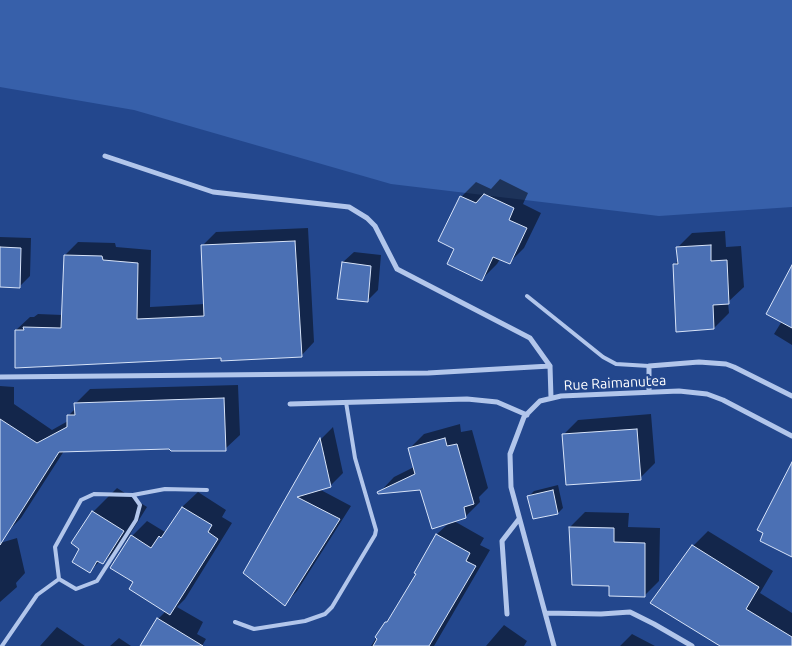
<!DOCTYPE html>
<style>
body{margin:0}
canvas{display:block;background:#23478d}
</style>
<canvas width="792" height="646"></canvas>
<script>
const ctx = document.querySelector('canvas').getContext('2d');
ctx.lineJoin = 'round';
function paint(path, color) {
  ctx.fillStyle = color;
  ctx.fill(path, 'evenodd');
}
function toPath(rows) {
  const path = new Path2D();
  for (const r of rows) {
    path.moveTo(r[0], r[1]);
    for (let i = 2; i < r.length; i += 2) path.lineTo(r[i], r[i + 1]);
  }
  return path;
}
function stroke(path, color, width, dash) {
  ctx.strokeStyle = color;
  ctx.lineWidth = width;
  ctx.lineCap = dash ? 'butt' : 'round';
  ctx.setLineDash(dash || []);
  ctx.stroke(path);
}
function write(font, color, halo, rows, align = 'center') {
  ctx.font = font + ' Ubuntu,sans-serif';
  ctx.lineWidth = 5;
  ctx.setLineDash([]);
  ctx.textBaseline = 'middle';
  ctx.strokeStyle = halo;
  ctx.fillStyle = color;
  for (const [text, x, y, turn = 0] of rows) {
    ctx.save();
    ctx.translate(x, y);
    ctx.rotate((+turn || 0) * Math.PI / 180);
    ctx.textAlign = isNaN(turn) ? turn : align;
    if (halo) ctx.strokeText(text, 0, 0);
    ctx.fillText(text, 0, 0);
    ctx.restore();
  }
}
const green = toPath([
 [0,0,792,0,792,207,659,216,391,184,134,110,0,87]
]);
const shadow = toPath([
 [500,179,528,193,523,204,541,213,524,248,509,263,500,259,497,264,482,279,456,248,461,197,476,182,491,189],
 [308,228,314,342,301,356,16,330,30,317,34,317,38,314,63,315,65,255,78,242,115,243,116,247,151,250,150,307,205,304,202,246,216,232],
 [725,231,726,247,741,246,744,287,728,302,729,313,714,328,675,264,679,260,677,248,692,233],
 [0,237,31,238,30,276,20,286,0,286],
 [354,252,381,255,378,290,367,301,343,262],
 [792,268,792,345,774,334,782,321],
 [238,385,240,435,225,449,170,448,64,451,21,518,7,532,0,528,0,386,14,387,14,404,52,430,68,421,68,416,76,408,75,404,90,389],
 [651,414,655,463,640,478,563,435,578,420],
 [460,424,461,432,472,430,488,488,479,497,480,502,465,517,454,521,484,538,480,545,490,550,434,646,371,646,386,623,391,617,417,573,415,572,437,534,450,522,421,489,379,493,394,477,414,467,409,449,424,434],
 [333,427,343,473,330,486,319,489,351,506,297,591,285,604,245,573,321,439],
 [558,485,563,508,558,513,534,517,529,496,534,491],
 [117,488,147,507,127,539,103,563,100,561,90,571,81,549,93,512],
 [198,492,226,510,222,517,232,523,185,599,177,607,203,622,197,634,206,639,202,646,141,646,158,619,166,611,135,582,132,536,147,521,165,532,170,526,182,507],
 [585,512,629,513,628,527,660,528,659,581,644,596,610,584,570,527],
 [708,531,773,571,760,593,792,613,792,646,745,646,693,546],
 [17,538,25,573,16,583,17,587,0,602,0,543],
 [504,625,527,641,524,646,486,646],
 [57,627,85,646,40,646],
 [632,634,655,646,620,646],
 [119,638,131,646,110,646]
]);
const building = toPath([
 [484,194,514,208,509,220,527,228,510,264,493,257,482,281,447,264,454,249,438,241,460,196,476,203,484,194],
 [295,241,302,357,221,361,221,358,15,368,15,330,24,330,23,327,61,328,64,255,102,256,103,260,138,263,137,319,204,316,201,245,295,241],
 [711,245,711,261,727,260,729,304,713,305,714,329,676,332,673,264,678,264,676,247,711,245],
 [0,247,21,248,20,288,0,287,0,247],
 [342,262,371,266,368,302,337,299,342,262],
 [792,265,792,328,766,314,792,265],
 [224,398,226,451,171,451,169,449,59,452,0,545,0,419,37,443,67,427,67,415,75,415,74,403,224,398],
 [637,429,641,480,566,485,562,434,637,429],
 [320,438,331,487,297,497,340,519,285,606,243,573,320,438],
 [445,438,447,446,457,444,474,504,464,507,466,518,432,529,420,490,378,494,377,492,415,474,408,448,445,438],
 [792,462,792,557,760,541,763,533,757,530,792,462],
 [553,490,558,514,533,519,527,496,553,490],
 [182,507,212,525,208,532,218,539,170,615,129,589,133,582,110,568,131,535,151,548,159,536,161,538,182,507],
 [92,511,124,531,103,564,97,561,90,573,72,562,79,549,71,543,92,511],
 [569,527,614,528,614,542,645,543,645,597,609,596,609,586,572,585,569,527],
 [436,534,470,553,466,561,476,566,429,646,373,646,377,639,375,637,385,622,387,622,416,574,414,573,436,534],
 [692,545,759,587,746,609,792,637,792,646,720,646,650,603,692,545],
 [157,618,203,646,140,646,157,618]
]);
const lane = toPath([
 [527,296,603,357,616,364,649,366],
 [94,494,133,495,140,505,136,520,97,581,76,589,59,579,55,547,81,500,94,494],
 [133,495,165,489,207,490],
 [235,622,254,629,305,621,325,614,332,607,375,535,376,530,355,458,346,402],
 [2,646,37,595,59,579]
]);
const street = toPath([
 [105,156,213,192,349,207,367,218,375,226,397,269,530,338,550,366],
 [0,377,428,373,550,366,551,398],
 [649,392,649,366,699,362,726,364,734,367,792,396],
 [290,404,467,399,497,402,527,415],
 [545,613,601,614,630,612,654,624,692,646],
 [507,614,502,541,519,519],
 [554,646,511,487,510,454,524,417,540,401,561,396,679,391,707,394,723,400,792,436]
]);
const streetNames = [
 ["Rue Raimanutea",615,383,-3]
];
paint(green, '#3760aa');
paint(shadow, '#0007');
paint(building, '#4b70b4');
stroke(building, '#d7e3f8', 1);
stroke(lane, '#b2c6eb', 4);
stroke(street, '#b2c6eb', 5);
write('14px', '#fff', '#23478d', streetNames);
</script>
